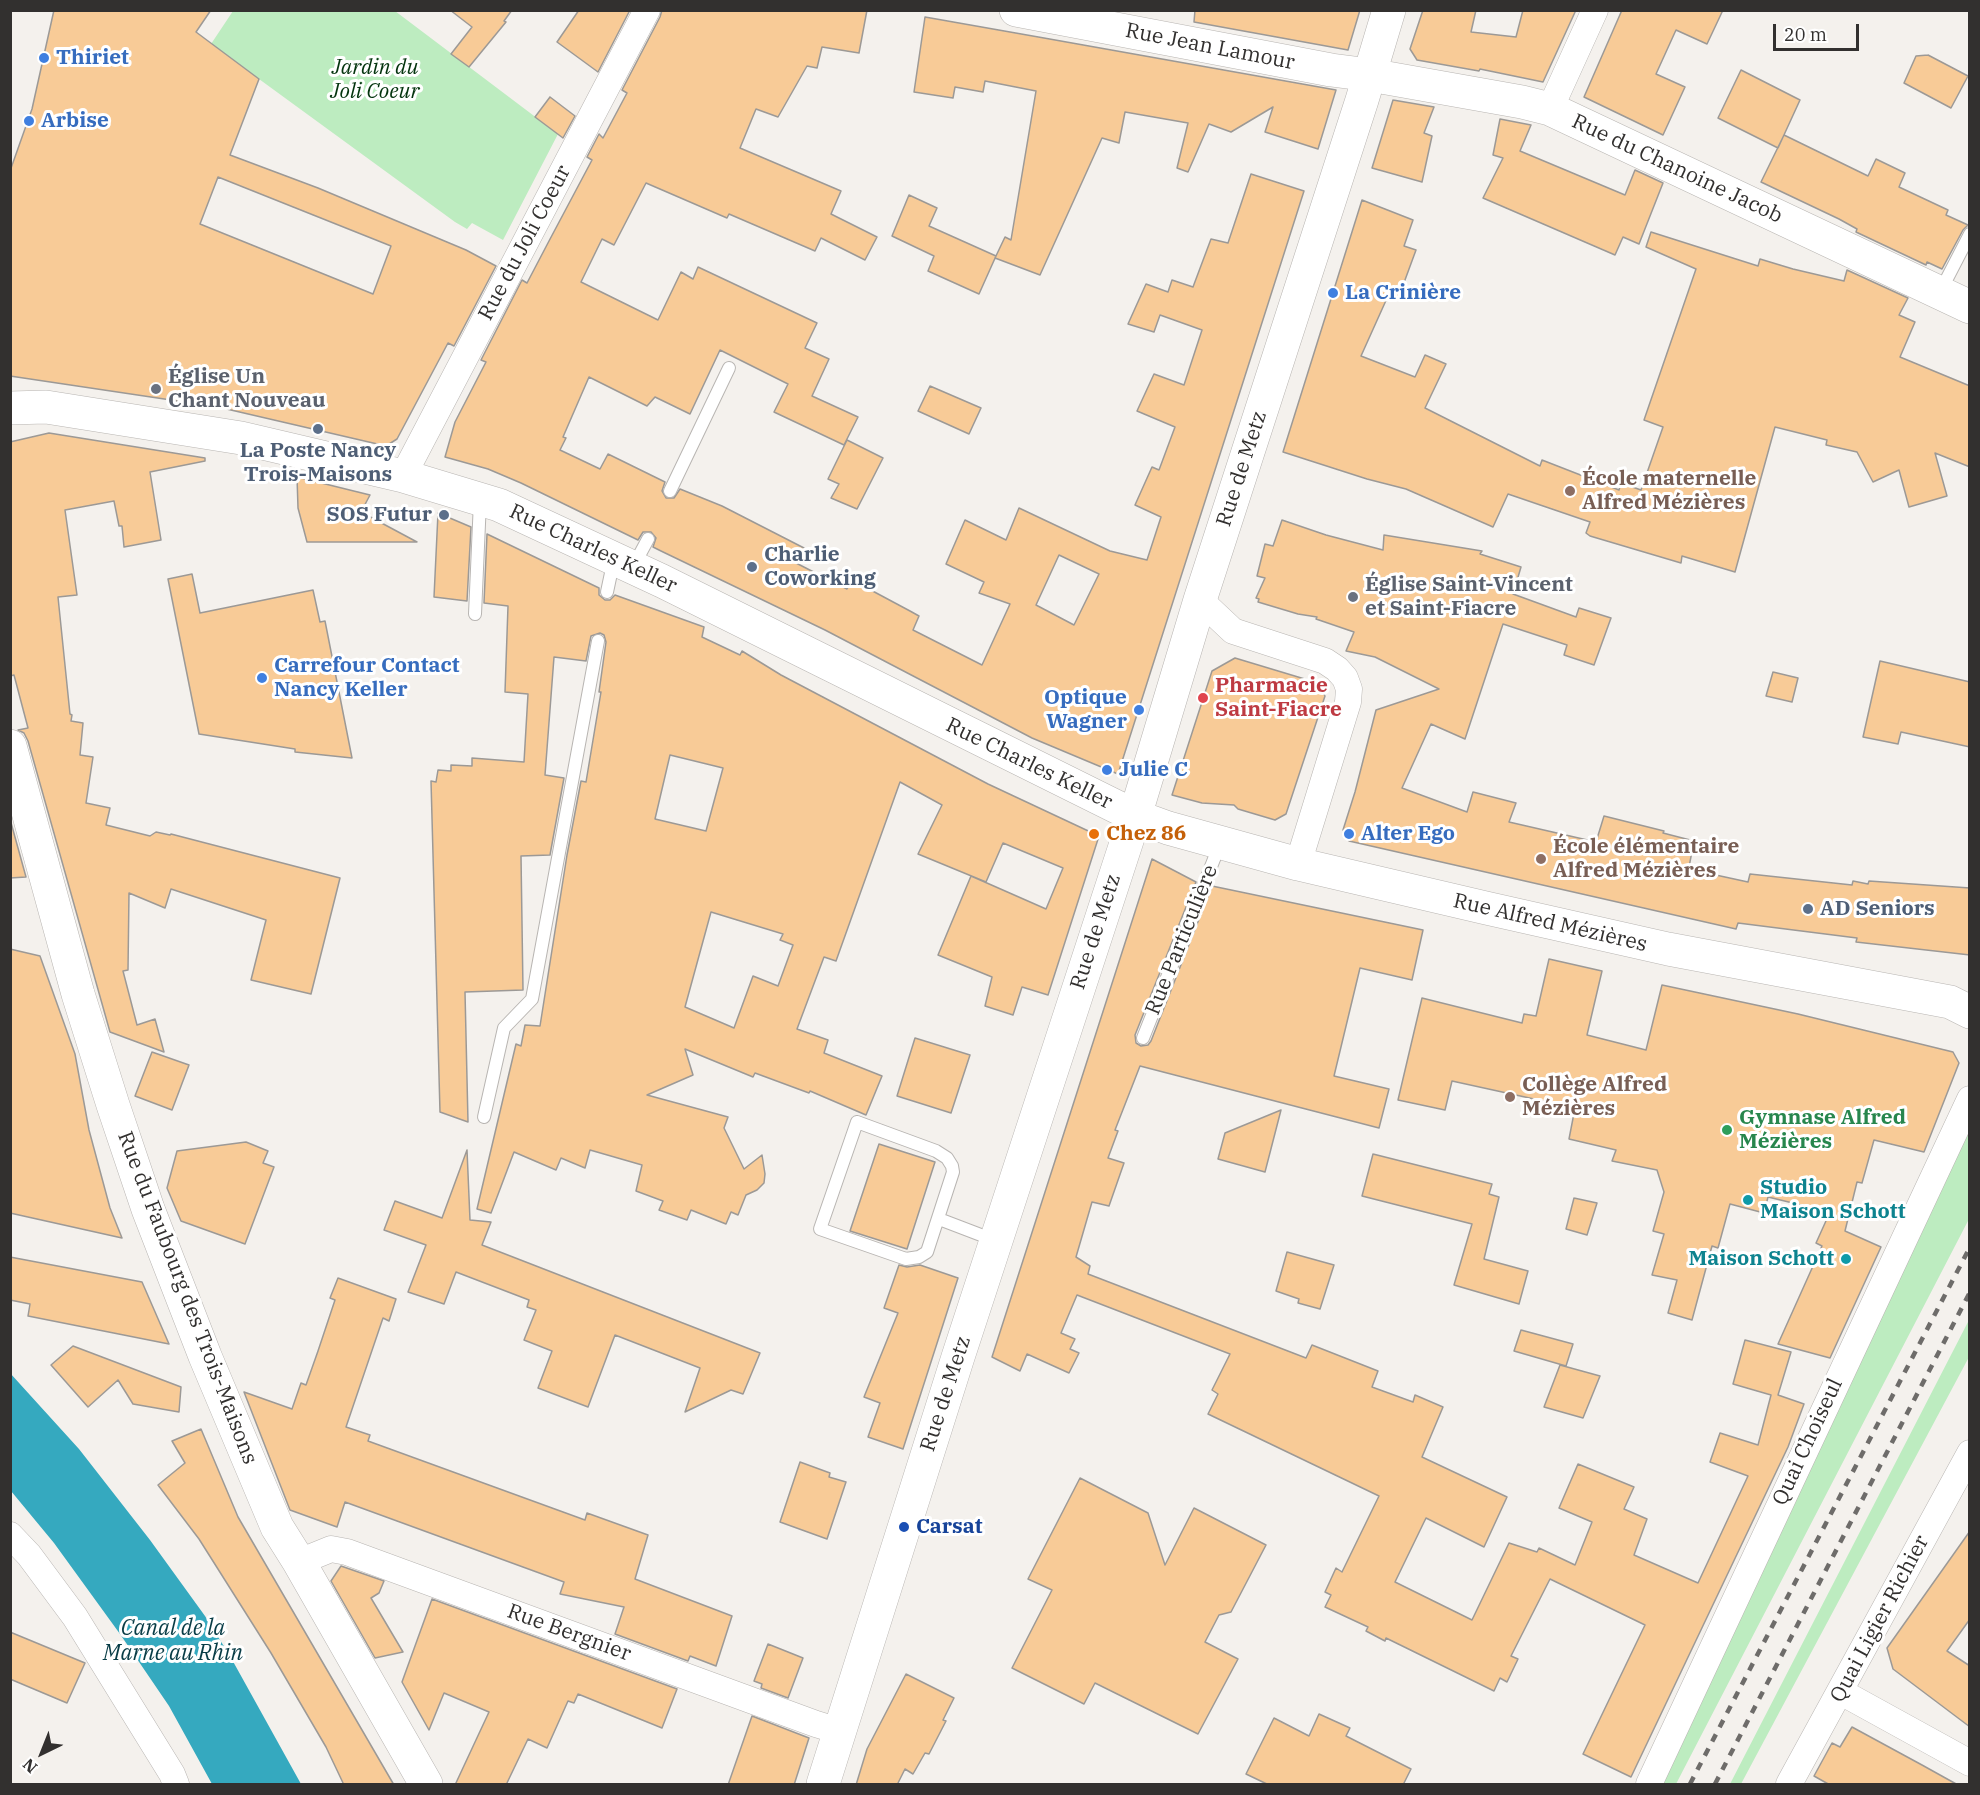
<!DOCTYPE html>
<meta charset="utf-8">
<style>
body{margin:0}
#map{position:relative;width:1980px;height:1795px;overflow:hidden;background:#f4f1ed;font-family:"IBM Plex Serif",serif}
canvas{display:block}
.frame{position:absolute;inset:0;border:12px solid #32302f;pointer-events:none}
.north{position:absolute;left:12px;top:1723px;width:60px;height:60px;-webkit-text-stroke:4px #fff;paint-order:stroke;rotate:223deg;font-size:16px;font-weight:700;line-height:24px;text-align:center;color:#32302f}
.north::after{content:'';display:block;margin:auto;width:21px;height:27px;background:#32302f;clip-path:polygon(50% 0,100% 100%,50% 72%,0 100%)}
.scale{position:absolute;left:1773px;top:24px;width:86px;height:27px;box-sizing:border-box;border:3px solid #32302f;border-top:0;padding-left:8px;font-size:18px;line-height:21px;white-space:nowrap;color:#32302f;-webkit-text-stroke:4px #fff;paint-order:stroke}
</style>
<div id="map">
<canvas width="1980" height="1795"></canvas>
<div class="frame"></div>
<div class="north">N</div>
<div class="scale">20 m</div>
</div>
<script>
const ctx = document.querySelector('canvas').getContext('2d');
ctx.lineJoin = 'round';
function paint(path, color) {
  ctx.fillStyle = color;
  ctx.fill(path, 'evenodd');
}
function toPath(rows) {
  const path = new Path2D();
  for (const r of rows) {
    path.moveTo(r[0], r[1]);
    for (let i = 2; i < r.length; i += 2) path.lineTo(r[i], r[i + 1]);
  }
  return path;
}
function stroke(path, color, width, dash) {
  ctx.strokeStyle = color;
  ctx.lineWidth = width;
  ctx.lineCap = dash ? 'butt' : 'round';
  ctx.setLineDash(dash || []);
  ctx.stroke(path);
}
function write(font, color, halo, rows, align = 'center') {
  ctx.font = font + ' "IBM Plex Serif",serif';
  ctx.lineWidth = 6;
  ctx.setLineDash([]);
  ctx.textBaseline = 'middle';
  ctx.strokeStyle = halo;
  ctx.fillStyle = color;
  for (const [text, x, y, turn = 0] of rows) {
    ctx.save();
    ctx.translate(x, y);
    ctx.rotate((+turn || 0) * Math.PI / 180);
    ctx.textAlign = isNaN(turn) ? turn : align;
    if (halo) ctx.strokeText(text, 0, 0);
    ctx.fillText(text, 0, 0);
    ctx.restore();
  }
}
const green = toPath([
 [233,11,395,11,558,134,503,240,472,223,467,229,455,222,211,44],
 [1969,1131,1969,1219,1676,1784,1656,1784],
 [1969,1320,1969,1357,1741,1784,1730,1784]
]);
const water = toPath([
 [10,1373,79,1449,150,1540,205,1616,230,1656,301,1784,212,1784,169,1706,120,1634,54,1543,11,1491]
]);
const building = toPath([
 [54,10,211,10,196,32,259,79,230,155,318,188,466,250,496,266,454,346,448,343,397,439,386,446,218,407,10,376,10,171,32,109,54,10],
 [218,177,391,246,373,294,200,224,218,177],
 [450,10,512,10,504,21,506,22,469,67,451,54,472,27,450,10],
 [579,10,630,10,598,72,557,42,579,10],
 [662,10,867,10,859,53,822,47,817,68,807,66,778,117,756,109,740,148,841,191,831,214,877,237,865,260,821,238,815,251,729,214,727,218,646,183,614,245,602,239,581,282,658,320,681,272,693,279,698,267,817,323,805,348,829,359,812,396,858,417,844,445,774,412,788,384,720,350,690,414,655,397,647,406,589,377,563,437,566,438,560,450,600,469,608,454,665,482,662,491,666,498,674,498,680,489,722,506,804,548,796,563,847,589,852,580,910,611,919,616,913,630,982,665,1010,604,979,593,984,582,946,564,965,520,1006,540,1019,508,1110,551,1147,560,1161,517,1135,505,1152,467,1159,470,1175,427,1137,411,1154,374,1184,385,1202,330,1160,315,1154,332,1128,324,1146,284,1168,292,1172,280,1193,287,1211,239,1228,243,1251,174,1304,191,1118,774,1032,738,825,630,661,551,653,547,656,538,651,532,643,532,638,540,521,483,488,469,445,457,455,422,486,362,481,360,522,280,527,283,549,241,592,160,587,157,599,134,603,138,627,93,622,90,660,17,662,10],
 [1059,555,1099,574,1074,625,1036,605,1059,555],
 [1195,10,1360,10,1348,50,1194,22,1195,10],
 [1423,10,1476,10,1471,32,1516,37,1523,10,1576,10,1543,82,1480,69,1479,71,1417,60,1410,49,1423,10],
 [1622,10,1723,10,1707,44,1676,30,1656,74,1685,87,1663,135,1584,97,1622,10],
 [925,17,1044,38,1336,90,1318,149,1265,132,1273,107,1231,132,1209,124,1188,172,1177,168,1188,123,1125,112,1119,143,1102,138,1040,275,995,258,1005,237,1011,240,1036,91,985,81,983,92,955,87,953,98,914,92,925,17],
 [1928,55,1968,76,1951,108,1904,83,1916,56,1928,55],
 [1741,70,1800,100,1778,148,1718,118,1741,70],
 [550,97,575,116,563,138,535,117,550,97],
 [1393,100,1434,107,1424,133,1432,136,1422,182,1372,168,1393,100],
 [1500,119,1531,125,1520,151,1625,195,1635,170,1663,183,1639,244,1623,237,1615,255,1483,198,1503,158,1493,155,1500,119],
 [1784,135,1868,176,1876,159,1905,173,1899,187,1948,210,1946,215,1968,225,1963,230,1942,269,1927,262,1926,265,1856,232,1857,229,1839,219,1761,182,1784,135],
 [909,195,937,208,929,226,996,256,979,294,928,271,934,256,892,236,909,195],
 [1362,200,1413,220,1404,246,1416,250,1398,299,1388,296,1361,356,1415,377,1425,355,1446,364,1425,408,1540,466,1542,460,1619,490,1621,483,1641,490,1663,427,1644,420,1696,269,1646,247,1651,232,1758,266,1760,259,1793,269,1844,281,1847,270,1908,298,1899,315,1915,322,1900,357,1970,386,1970,467,1935,453,1947,496,1909,507,1899,470,1873,482,1857,452,1826,445,1827,440,1775,427,1735,572,1682,556,1681,563,1590,536,1586,533,1590,522,1508,494,1493,527,1406,489,1367,479,1283,452,1362,200],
 [930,386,981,408,969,434,918,411,930,386],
 [49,433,205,458,205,461,150,472,161,540,124,547,122,526,119,526,114,501,65,510,77,595,58,597,70,714,72,715,71,721,83,723,80,755,93,757,86,803,110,808,106,825,150,836,156,832,170,835,171,834,340,878,311,994,251,980,266,920,171,889,165,908,129,893,128,970,123,971,137,1025,155,1019,164,1052,110,1032,28,741,24,733,18,730,28,728,14,675,10,676,10,442,49,433],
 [847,440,883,458,857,509,831,498,839,484,828,479,847,440],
 [297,477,370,495,361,512,417,542,307,542,298,508,297,477],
 [438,513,471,527,467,601,434,597,438,513],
 [1282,520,1326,535,1383,550,1384,535,1482,551,1480,554,1521,567,1513,594,1576,617,1579,608,1611,618,1594,665,1564,655,1567,645,1503,624,1465,739,1431,724,1402,788,1467,812,1473,792,1516,803,1509,822,1596,842,1604,816,1664,831,1663,833,1694,841,1689,867,1703,870,1702,872,1748,882,1750,874,1852,885,1853,881,1868,884,1869,881,1970,888,1970,955,1856,942,1857,938,1738,923,1736,929,1349,841,1343,830,1355,792,1376,710,1439,689,1375,657,1346,651,1354,632,1316,619,1317,617,1298,614,1258,602,1259,599,1256,598,1265,578,1257,576,1265,544,1273,546,1282,520],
 [487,534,599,588,599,595,605,600,610,600,615,595,704,627,702,637,740,655,742,651,781,675,988,784,1099,836,1048,995,1022,987,1013,1015,985,1006,992,977,938,955,971,876,1046,909,1063,868,1003,843,986,882,918,854,942,805,900,782,836,961,824,957,797,1029,828,1040,824,1053,882,1076,866,1115,810,1091,809,1093,755,1073,753,1077,685,1049,693,1075,647,1095,728,1117,724,1128,744,1169,762,1155,765,1174,764,1183,757,1190,746,1195,738,1215,731,1212,726,1224,691,1210,687,1220,659,1210,663,1201,636,1191,642,1165,590,1150,585,1168,561,1158,556,1170,514,1152,491,1213,477,1209,516,1044,521,1046,525,1025,540,1026,567,855,581,781,586,782,601,692,599,692,606,642,604,635,600,633,591,636,586,661,554,657,545,775,564,778,550,855,521,856,523,990,465,992,468,1122,440,1112,431,781,436,782,438,770,451,771,451,765,472,766,472,758,524,762,528,694,505,692,508,606,484,603,487,534],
 [670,755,723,768,706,831,655,819,670,755],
 [711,912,783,934,780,940,793,945,778,986,753,976,734,1028,685,1007,711,912],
 [192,574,200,613,313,590,320,622,325,621,352,758,295,752,295,749,199,734,168,579,192,574],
 [1235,658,1318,683,1325,696,1286,814,1275,820,1238,809,1234,805,1202,803,1172,795,1212,671,1235,658],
 [1880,661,1970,682,1970,747,1901,732,1898,744,1863,737,1880,661],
 [1773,672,1798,678,1792,702,1766,696,1773,672],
 [10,819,26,877,10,878,10,819],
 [1152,859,1196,882,1135,1035,1136,1043,1141,1046,1148,1045,1151,1041,1212,886,1423,930,1412,980,1360,968,1334,1076,1389,1089,1379,1128,1140,1066,1115,1130,1118,1131,1108,1158,1124,1163,1109,1206,1092,1202,1076,1257,1090,1266,1088,1274,1306,1358,1312,1345,1378,1371,1372,1387,1413,1402,1415,1395,1443,1407,1422,1457,1507,1497,1484,1547,1426,1518,1395,1582,1472,1620,1509,1543,1537,1552,1539,1548,1575,1565,1592,1522,1559,1508,1578,1464,1634,1487,1624,1509,1647,1519,1634,1555,1698,1583,1748,1476,1710,1462,1720,1433,1758,1445,1771,1395,1733,1384,1745,1340,1791,1352,1778,1395,1804,1404,1788,1447,1631,1777,1583,1754,1645,1625,1550,1579,1511,1656,1518,1659,1507,1682,1500,1678,1494,1691,1386,1638,1385,1641,1366,1631,1368,1627,1325,1607,1331,1595,1325,1592,1336,1568,1342,1572,1379,1496,1208,1414,1218,1394,1212,1390,1230,1354,1077,1295,1061,1333,1075,1339,1070,1349,1079,1353,1069,1373,1027,1354,1020,1371,992,1357,1152,859],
 [10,949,40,956,75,1054,89,1130,110,1208,122,1238,10,1213,10,949],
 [1549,959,1602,971,1587,1035,1646,1050,1662,985,1798,1014,1953,1052,1959,1063,1924,1152,1874,1140,1862,1183,1857,1182,1845,1231,1881,1247,1830,1358,1778,1344,1822,1246,1816,1243,1830,1212,1768,1197,1764,1213,1730,1204,1718,1248,1712,1246,1692,1320,1668,1313,1677,1280,1652,1275,1664,1234,1653,1231,1664,1192,1657,1170,1612,1161,1616,1150,1569,1139,1575,1108,1452,1081,1445,1110,1398,1100,1422,998,1522,1023,1524,1014,1536,1016,1549,959],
 [915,1038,970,1055,951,1113,897,1096,915,1038],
 [152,1052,189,1065,172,1110,135,1096,152,1052],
 [1281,1110,1265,1172,1218,1159,1225,1133,1281,1110],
 [246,1142,268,1151,263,1163,274,1167,245,1244,181,1221,167,1188,177,1151,246,1142],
 [879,1144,935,1162,907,1249,850,1231,879,1144],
 [467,1150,470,1220,491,1222,482,1245,760,1353,743,1394,731,1390,685,1412,700,1368,615,1335,588,1407,538,1388,552,1351,524,1340,536,1310,527,1307,529,1300,456,1272,444,1304,408,1292,426,1245,384,1230,395,1201,442,1218,467,1150],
 [1373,1154,1492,1184,1489,1194,1499,1197,1484,1259,1528,1271,1519,1304,1454,1285,1472,1224,1362,1196,1373,1154],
 [1574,1198,1597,1203,1587,1235,1566,1229,1574,1198],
 [1287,1252,1334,1265,1320,1309,1298,1303,1299,1299,1276,1291,1287,1252],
 [10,1257,142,1282,169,1344,28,1316,30,1304,10,1300,10,1257],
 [899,1265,907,1267,920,1265,958,1278,903,1449,868,1437,880,1403,864,1397,898,1313,884,1308,899,1265],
 [338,1278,396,1299,389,1321,383,1318,346,1427,370,1435,368,1441,585,1520,587,1513,648,1535,635,1579,732,1616,716,1666,690,1656,688,1661,615,1634,624,1607,560,1594,564,1582,345,1502,337,1527,290,1510,244,1392,292,1409,301,1383,306,1385,318,1351,335,1300,330,1298,338,1278],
 [1521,1330,1573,1344,1566,1366,1514,1351,1521,1330],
 [73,1346,181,1387,179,1412,133,1404,118,1380,88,1407,51,1365,73,1346],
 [1560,1365,1600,1376,1583,1418,1544,1407,1560,1365],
 [201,1429,238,1517,394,1785,344,1785,326,1747,271,1653,199,1539,158,1485,185,1463,172,1441,201,1429],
 [800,1462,830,1473,829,1477,846,1482,827,1539,780,1522,800,1462],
 [1080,1478,1148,1513,1165,1565,1194,1508,1266,1545,1231,1612,1219,1615,1205,1642,1238,1659,1198,1734,1095,1683,1084,1704,1012,1668,1052,1590,1028,1579,1080,1478],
 [1970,1531,1970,1619,1947,1651,1970,1666,1970,1727,1893,1669,1887,1648,1970,1531],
 [341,1566,384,1581,379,1593,371,1598,403,1652,375,1658,331,1581,341,1566],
 [432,1599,677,1689,662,1728,578,1694,574,1703,568,1701,547,1748,528,1739,506,1785,455,1785,489,1712,444,1693,429,1730,402,1682,432,1599],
 [10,1632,85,1663,67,1703,10,1679,10,1632],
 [768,1644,803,1658,788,1698,761,1688,762,1684,754,1681,768,1644],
 [906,1674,954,1698,943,1720,946,1721,929,1754,925,1753,913,1774,905,1769,897,1785,856,1785,867,1749,906,1674],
 [1319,1714,1350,1728,1346,1736,1411,1769,1403,1785,1269,1785,1246,1774,1274,1718,1309,1736,1319,1714],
 [752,1716,809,1738,794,1785,728,1785,752,1716],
 [1852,1727,1922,1765,1958,1785,1830,1785,1814,1776,1832,1743,1840,1747,1852,1727]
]);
const lane = toPath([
 [1940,292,1970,234],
 [670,491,729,368],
 [633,567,648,539],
 [607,592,614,559],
 [475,614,480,501],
 [1143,1038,1220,844],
 [484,1117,504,1028,532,999,598,641],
 [857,1122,936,1151,947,1158,952,1166,953,1172,927,1252,919,1257,906,1259,820,1229,857,1122],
 [939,1219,994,1240]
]);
const street = toPath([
 [1550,109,1595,10],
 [403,476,647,10],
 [1200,600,1233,631,1325,661,1337,669,1345,678,1349,689,1348,702,1298,864],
 [10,1535,29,1555,75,1617,172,1774,176,1784],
 [299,1562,331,1549,347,1552,816,1724,839,1731],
 [1841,1692,1970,1763],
 [1649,1784,1970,1099],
 [1789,1784,1970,1453]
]);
const secondary = toPath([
 [1016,10,1331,70,1370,75,1522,102,1550,109,1970,307],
 [10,408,46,407,241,438,403,476,499,505,662,581,1135,816,1168,828,1298,864,1486,908,1668,949,1950,1002,1970,1012],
 [10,746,78,994,113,1105,148,1209,205,1356,277,1527,299,1562,426,1784],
 [823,1784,958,1357,1135,816,1200,600,1362,100,1389,10]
]);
const rail = toPath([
 [1690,1784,1970,1247],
 [1715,1784,1970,1292]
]);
const markers = [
 [44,58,6,"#3f7fe0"],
 [29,121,6,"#3f7fe0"],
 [1333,293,6,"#3f7fe0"],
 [156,389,6,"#6b7280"],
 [318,429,6,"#5c6f8a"],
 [1570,491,6,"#8d6e63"],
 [444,515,6,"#5c6f8a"],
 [752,567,6,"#5c6f8a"],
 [1353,597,6,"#6b7280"],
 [262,678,6,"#3f7fe0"],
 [1203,698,6,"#e0444e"],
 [1139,710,6,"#3f7fe0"],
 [1107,770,6,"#3f7fe0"],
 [1094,834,6,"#e8710a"],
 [1349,834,6,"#3f7fe0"],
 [1541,859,6,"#8d6e63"],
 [1808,909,6,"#5c6f8a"],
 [1510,1097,6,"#8d6e63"],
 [1727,1130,6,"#2e9e5b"],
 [1748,1200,6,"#0f9aa8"],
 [1846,1259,6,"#0f9aa8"],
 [904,1527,6,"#1a4fb4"]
];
const streetNames = [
 ["Rue Jean Lamour",1210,47,11],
 ["Rue du Chanoine Jacob",1677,169,25],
 ["Rue du Joli Coeur",525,243,-62],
 ["Rue de Metz",1242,469,-72],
 ["Rue Charles Keller",593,549,25],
 ["Rue Charles Keller",1029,764,26],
 ["Rue Alfred Mézières",1550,923,13],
 ["Rue de Metz",1096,932,-72],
 ["Rue Particulière",1182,940,-68],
 ["Rue du Faubourg des Trois-Maisons",187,1298,69],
 ["Rue de Metz",946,1394,-72],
 ["Quai Choiseul",1808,1442,-65],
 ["Quai Ligier Richier",1880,1619,-62],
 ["Rue Bergnier",569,1633,20]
];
const shopNames = [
 ["Thiriet",56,58],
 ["Arbise",41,121],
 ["La Crinière",1345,293],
 ["Carrefour Contact",274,666],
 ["Nancy Keller",274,690],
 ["Optique",1127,698,"right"],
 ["Wagner",1127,722,"right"],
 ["Julie C",1119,770],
 ["Alter Ego",1361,834]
];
const parkNames = [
 ["Jardin du",375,68],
 ["Joli Coeur",375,92]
];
const worshipNames = [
 ["Église Un",168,377],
 ["Chant Nouveau",168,401],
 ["Église Saint-Vincent",1365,585],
 ["et Saint-Fiacre",1365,609]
];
const serviceNames = [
 ["La Poste Nancy",318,451,"center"],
 ["Trois-Maisons",318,475,"center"],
 ["SOS Futur",432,515,"right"],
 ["Charlie",764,555],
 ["Coworking",764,579],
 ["AD Seniors",1820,909]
];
const educationNames = [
 ["École maternelle",1582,479],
 ["Alfred Mézières",1582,503],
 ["École élémentaire",1553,847],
 ["Alfred Mézières",1553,871],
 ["Collège Alfred",1522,1085],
 ["Mézières",1522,1109]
];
const healthNames = [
 ["Pharmacie",1215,686],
 ["Saint-Fiacre",1215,710]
];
const foodNames = [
 ["Chez 86",1106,834]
];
const leisureNames = [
 ["Gymnase Alfred",1739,1118],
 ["Mézières",1739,1142]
];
const cultureNames = [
 ["Studio",1760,1188],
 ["Maison Schott",1760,1212],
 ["Maison Schott",1834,1259,"right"]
];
const transitNames = [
 ["Carsat",916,1527]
];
const waterNames = [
 ["Canal de la",173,1629],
 ["Marne au Rhin",173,1654]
];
paint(green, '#bdecc0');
paint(water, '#35a9bf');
paint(building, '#f8cb97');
stroke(building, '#9c9996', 1.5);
stroke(lane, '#b8b5b2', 14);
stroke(street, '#b8b5b2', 27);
stroke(secondary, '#b8b5b2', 34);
stroke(lane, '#fff', 12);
stroke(street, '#fff', 26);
stroke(secondary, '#fff', 33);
stroke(rail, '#6e6c6a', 4.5, [8, 8]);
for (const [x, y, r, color] of markers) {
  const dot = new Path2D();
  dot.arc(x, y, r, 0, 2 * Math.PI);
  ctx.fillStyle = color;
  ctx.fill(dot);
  stroke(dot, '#fff', 2);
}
write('21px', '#32302f', '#fff', streetNames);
write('bold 21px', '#366cbe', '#fff', shopNames, 'left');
write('italic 21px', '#04340e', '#fff', parkNames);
write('bold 21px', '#5b616d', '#fff', worshipNames, 'left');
write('bold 21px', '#4e5e75', '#fff', serviceNames, 'left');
write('bold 21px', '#785e54', '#fff', educationNames, 'left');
write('bold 21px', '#be3a42', '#fff', healthNames, 'left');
write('bold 21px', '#c56008', '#fff', foodNames, 'left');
write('bold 21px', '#27864d', '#fff', leisureNames, 'left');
write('bold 21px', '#0d838f', '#fff', cultureNames, 'left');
write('bold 21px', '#164399', '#fff', transitNames, 'left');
write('italic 22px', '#083c46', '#fff', waterNames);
</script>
